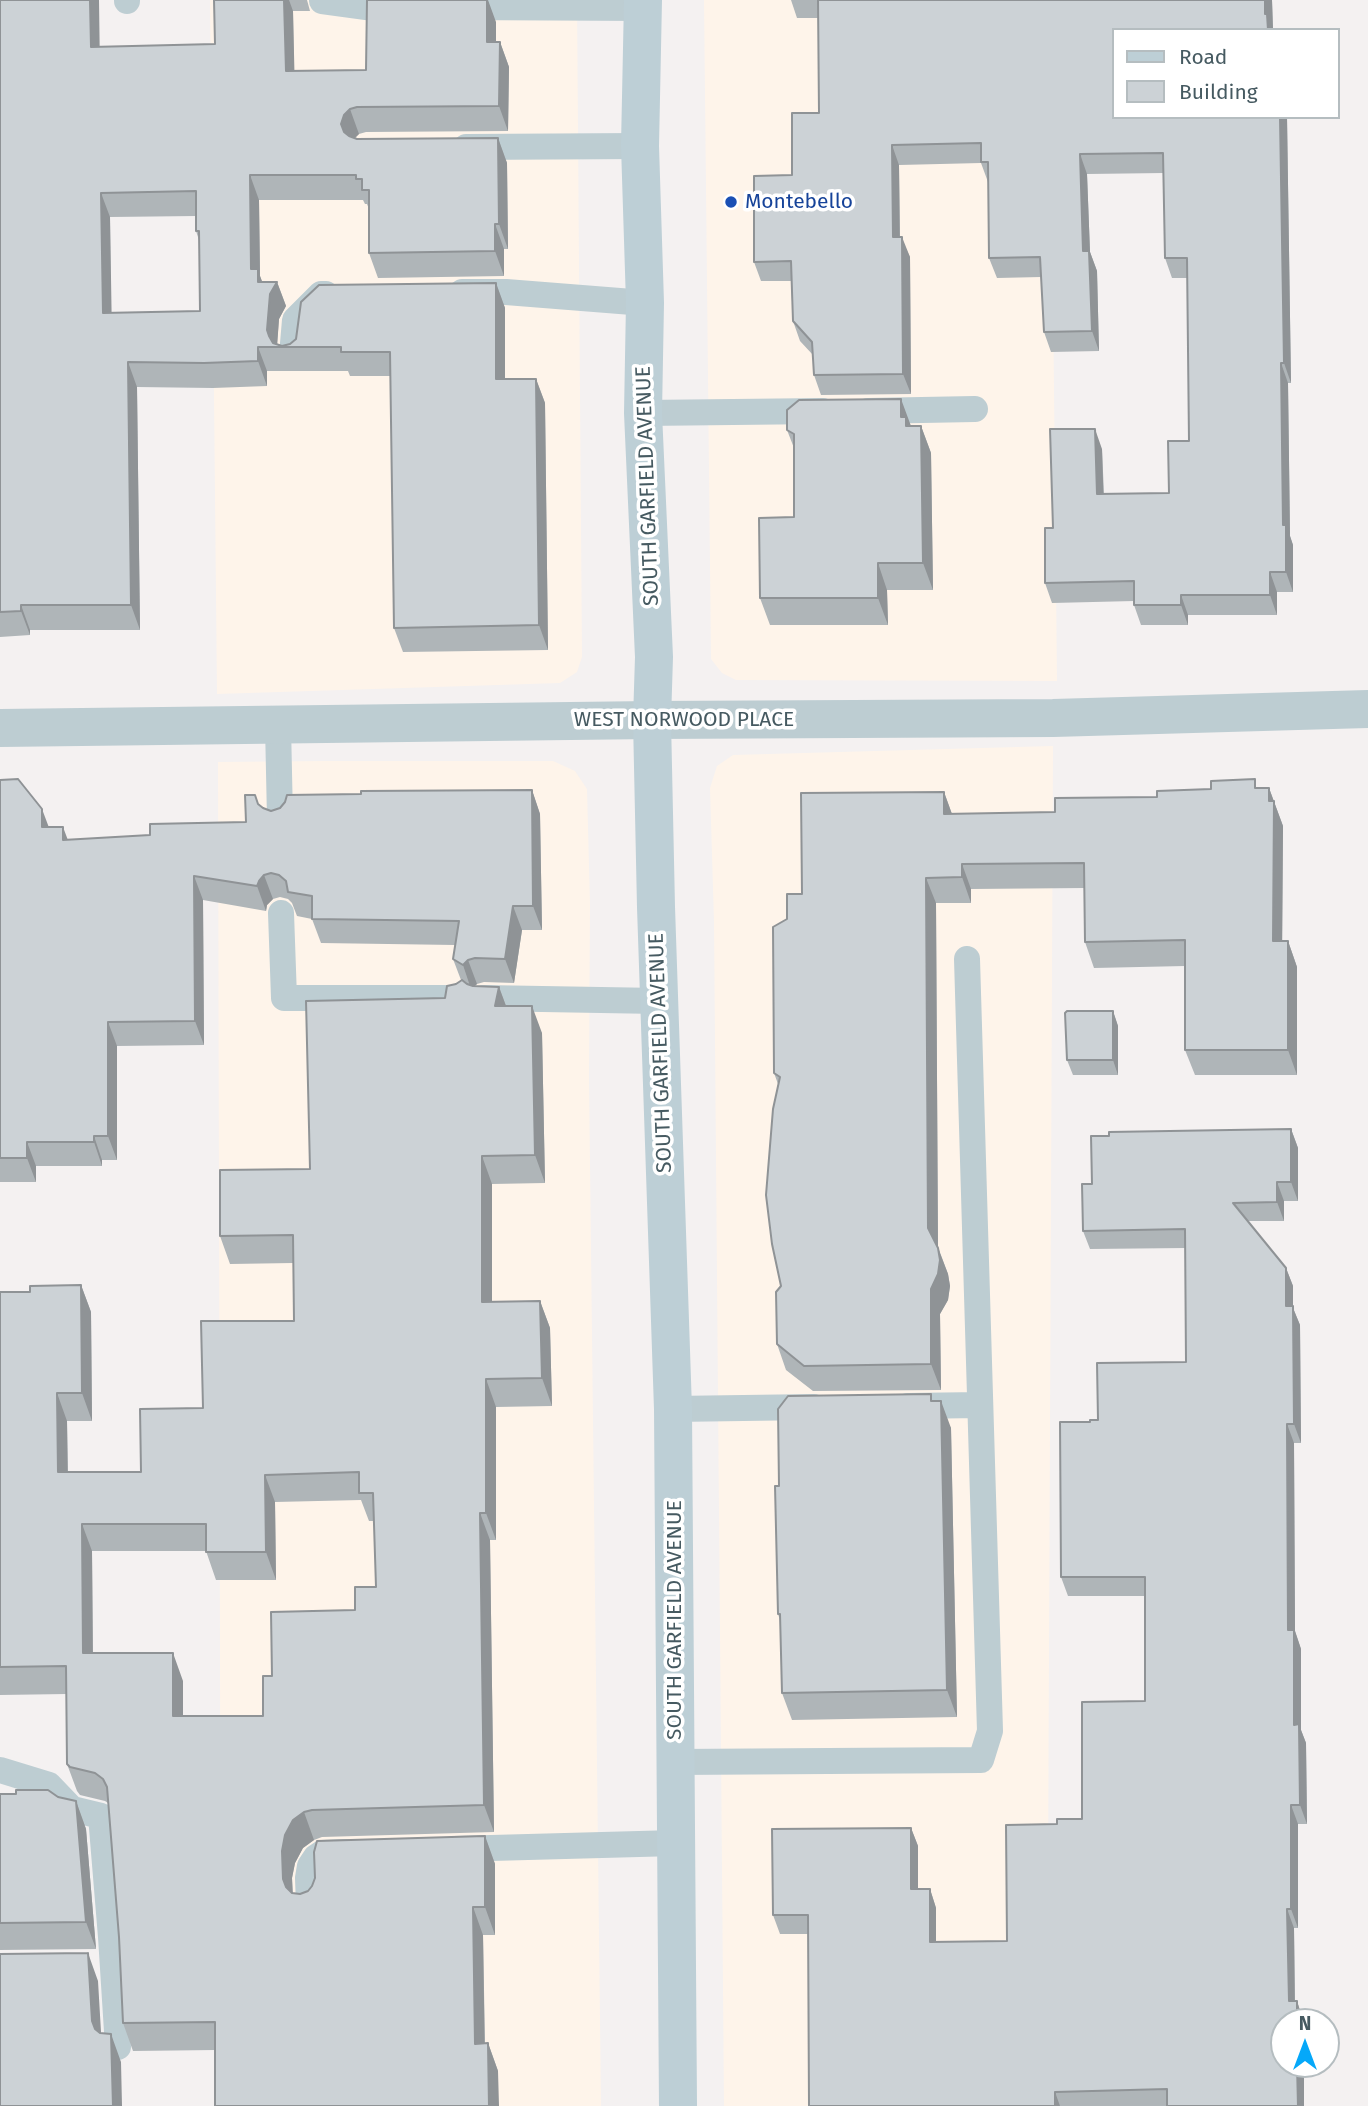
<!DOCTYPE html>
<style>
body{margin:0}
#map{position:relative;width:1368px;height:2106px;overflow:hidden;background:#f4f1f1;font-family:"Fira Sans",sans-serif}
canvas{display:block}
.legend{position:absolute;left:1112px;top:28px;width:228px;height:91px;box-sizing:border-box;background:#fff;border:2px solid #b5bdc0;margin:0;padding:9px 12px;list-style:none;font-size:21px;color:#465a61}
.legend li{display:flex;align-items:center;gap:14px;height:35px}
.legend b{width:35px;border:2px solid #b5bdc0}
.north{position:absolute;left:1270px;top:2008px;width:70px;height:70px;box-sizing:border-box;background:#fff;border:2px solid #b5bdc0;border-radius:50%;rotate:0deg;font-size:19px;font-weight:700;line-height:28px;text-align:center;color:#465a61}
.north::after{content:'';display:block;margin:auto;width:24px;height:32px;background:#05a8f9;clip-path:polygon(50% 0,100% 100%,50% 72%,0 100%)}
</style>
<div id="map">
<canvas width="1368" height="2106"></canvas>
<ul class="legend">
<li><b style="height:9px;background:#bdcfd6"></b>Road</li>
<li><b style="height:19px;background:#ccd2d6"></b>Building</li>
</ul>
<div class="north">N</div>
</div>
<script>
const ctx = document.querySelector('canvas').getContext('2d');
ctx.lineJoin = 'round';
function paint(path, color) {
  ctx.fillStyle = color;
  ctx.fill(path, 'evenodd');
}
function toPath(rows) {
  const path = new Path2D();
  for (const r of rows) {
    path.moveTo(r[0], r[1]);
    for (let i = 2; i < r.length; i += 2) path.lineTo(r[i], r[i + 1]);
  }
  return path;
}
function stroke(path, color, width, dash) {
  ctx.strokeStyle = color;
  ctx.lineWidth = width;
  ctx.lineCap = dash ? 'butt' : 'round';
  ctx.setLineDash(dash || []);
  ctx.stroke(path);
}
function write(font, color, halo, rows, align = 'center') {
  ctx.font = font + ' "Fira Sans",sans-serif';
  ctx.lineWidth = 7;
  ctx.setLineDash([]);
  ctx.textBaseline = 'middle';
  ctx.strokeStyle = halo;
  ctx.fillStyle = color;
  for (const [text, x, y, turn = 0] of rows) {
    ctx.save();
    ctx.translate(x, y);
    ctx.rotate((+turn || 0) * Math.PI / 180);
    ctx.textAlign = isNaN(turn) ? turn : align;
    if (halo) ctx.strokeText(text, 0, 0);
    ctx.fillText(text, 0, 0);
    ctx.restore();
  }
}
const commercial = toPath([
 [210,0,577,0,582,657,577,672,560,683,217,694],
 [704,0,1050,0,1057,681,736,680,722,673,711,659],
 [1053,746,1047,2106,724,2106,714,922,710,788,717,766,733,755],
 [327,761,553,761,575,771,587,789,590,904,589,1078,601,2106,221,2106,218,762]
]);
const service = toPath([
 [127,0,127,1],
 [322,1,381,9,404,8],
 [456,7,643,8],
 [466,147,640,146],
 [462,292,506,292,645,303],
 [292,355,295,320,321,294,326,294],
 [868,411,975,409],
 [643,413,823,411],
 [278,725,280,819],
 [281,913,284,998,459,998],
 [484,998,659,1001],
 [908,1406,980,1405],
 [673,1409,814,1407],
 [675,1762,981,1760,990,1731,967,959],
 [0,1770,49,1785,72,1809,101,1816,111,1937,118,2047],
 [454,1849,676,1843],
 [309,1906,308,1878,310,1866,316,1857,322,1853,345,1852]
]);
const minor = toPath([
 [0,728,652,720,1053,718,1368,709]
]);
const secondary = toPath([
 [643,0,640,146,645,303,643,413,654,657,652,720,656,907,673,1409,678,2106]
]);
const wall = toPath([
 [0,0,100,47,215,44,214,0,307,0,310,11,293,11,294,71,366,70,496,22,496,42,500,42,509,67,508,131,366,132,359,134,354,138,498,138,507,163,508,249,504,249,504,276,378,278,369,253,369,209,367,204,365,204,363,200,259,200,260,276,262,282,277,282,286,306,279,319,277,344,282,346,496,283,505,308,505,379,536,379,545,403,548,650,403,652,394,628,391,376,350,376,348,371,267,371,267,386,213,388,137,387,140,630,30,630,30,635,0,637],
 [196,216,196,231,199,240,200,311,111,313,110,217],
 [791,0,1272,0,1273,30,1114,30,1114,117,1287,117,1291,383,1288,383,1290,536,1293,545,1293,592,1277,592,1277,615,1188,615,1188,625,1141,625,1134,605,1134,601,1052,603,1045,583,1053,528,1102,449,1104,494,1169,493,1189,441,1187,278,1172,278,1165,258,1164,173,1087,174,1090,252,1097,271,1099,351,1051,352,1044,332,1041,277,997,278,989,258,988,182,981,163,899,165,900,237,910,257,911,394,821,395,814,375,813,355,800,341,793,321,791,281,761,281,754,262,819,113,818,18,797,18],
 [921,426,931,453,933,590,887,590,888,625,770,625,760,598,794,517,794,448,787,430],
 [0,780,49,827,68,840,150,835,246,822,259,804,263,808,271,811,361,794,532,790,540,814,542,930,522,930,514,983,484,982,477,984,475,986,499,987,506,1006,542,1033,545,1183,492,1184,492,1302,540,1301,550,1328,552,1406,496,1407,496,1540,490,1540,494,1832,322,1837,314,1840,303,1848,295,1863,292,1878,293,1893,300,1894,485,1836,495,1864,495,1935,483,1935,485,2043,488,2043,498,2071,215,2050,133,2051,123,2023,119,1937,108,1803,105,1801,80,1795,77,1791,67,1764,66,1694,0,1695,0,1292,30,1292,81,1285,91,1312,92,1421,67,1421,68,1472,141,1472,203,1408,294,1321,293,1263,230,1264,220,1236,310,1169,445,998,461,980,453,959,455,945,321,943,312,919,297,916,292,903,288,899,280,897,273,899,267,905,266,911,203,900,204,1045,117,1046,117,1160,102,1160,102,1166,36,1166,36,1182,0,1182],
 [361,1500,369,1521,374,1521,376,1587,355,1610,272,1676,263,1716,183,1716,183,1681,93,1653,92,1551,206,1551,216,1580,276,1580,275,1502],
 [1258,788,1269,788,1283,826,1282,941,1288,941,1297,967,1297,1075,1195,1075,1185,1050,1185,966,1094,968,1085,942,1084,888,971,889,971,903,936,903,938,1247,948,1274,950,1286,948,1300,940,1314,941,1390,813,1391,786,1370,777,1344,781,1286,778,1084,774,1073,787,919,802,894,944,792,952,814,1055,812,1157,797],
 [1113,1011,1118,1026,1118,1075,1073,1075,1067,1060],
 [1291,1129,1298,1148,1298,1201,1284,1201,1284,1221,1248,1221,1286,1268,1293,1286,1293,1308,1300,1325,1301,1443,1294,1443,1295,1631,1301,1649,1301,1730,1306,1743,1307,1824,1298,1824,1298,1928,1294,1928,1295,2001,1297,2001,1303,2020,1304,2106,809,2106,808,1934,780,1934,773,1915,911,1828,918,1846,918,1889,930,1889,936,1908,936,1942,1007,1941,1057,1824,1082,1819,1145,1701,1145,1596,1068,1596,1061,1577,1090,1422,1098,1420,1186,1362,1185,1248,1090,1249,1083,1231,1092,1184],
 [934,1401,951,1428,957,1717,792,1720,782,1693,780,1620,778,1614,779,1486],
 [0,1794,58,1797,76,1801,86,1829,96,1949,0,1950]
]);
const shadedWall = toPath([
 [90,0,99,0,100,72,91,47],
 [284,0,289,0,293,11,295,96,286,71],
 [487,0,488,0,496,22,496,67,487,42],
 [1265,0,1272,0,1273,30,1268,30,1265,14],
 [500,42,509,67,508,131,499,106],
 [350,109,359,134,353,140,350,149,341,124,344,115],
 [1280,117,1287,117,1291,383,1284,363],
 [498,138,507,163,508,249,499,224],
 [892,145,899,165,900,257,893,237],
 [1080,154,1087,174,1090,252,1097,271,1099,351,1092,331,1083,251],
 [250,175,259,200,260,276,267,294,267,307,251,269],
 [101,193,110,217,112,338,103,313],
 [495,224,504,249,504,276,495,251],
 [902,237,910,257,911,394,903,374],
 [277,282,286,306,279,319,277,347,269,336,267,330,270,294],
 [496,283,505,308,505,404,496,379],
 [258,347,267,371,267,386,258,361],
 [128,362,137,387,140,630,131,605],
 [1281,363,1288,383,1290,536,1293,545,1293,592,1286,572,1283,525],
 [536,379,545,403,548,650,539,625],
 [901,399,911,426,915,444,901,417],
 [921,426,931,453,933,590,923,563],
 [1095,429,1102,449,1104,514,1097,494],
 [878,563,887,590,888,625,878,598],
 [1270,572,1277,592,1277,615,1270,595],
 [1181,595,1188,615,1188,625,1181,605],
 [21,605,30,630,30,635,21,611],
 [1269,788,1283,826,1282,967,1273,941],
 [532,790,540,814,542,930,533,906],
 [944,792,953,817,944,814],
 [42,809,51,833,42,827],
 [63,827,72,851,63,840],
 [962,864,971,889,971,903,962,877],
 [264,875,273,899,267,905,266,911,257,886,259,881],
 [194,876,203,900,204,1045,195,1021],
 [926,878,936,903,938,1253,928,1228],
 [513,906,522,930,514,983,505,959],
 [1288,941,1297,967,1297,1075,1288,1050],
 [468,960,477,984,471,989,463,965],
 [499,987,509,1014,495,1006],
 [532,1006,542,1033,545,1183,535,1155],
 [1113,1011,1118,1026,1118,1075,1113,1060],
 [108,1022,117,1046,117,1160,108,1136],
 [1291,1129,1298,1148,1298,1201,1291,1182],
 [94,1136,102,1160,102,1166,94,1142],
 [27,1142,36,1166,36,1182,27,1158],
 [482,1156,492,1184,492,1329,482,1302],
 [1277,1182,1284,1201,1284,1221,1277,1202],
 [938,1248,948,1274,950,1286,948,1300,940,1314,941,1390,931,1364,931,1289],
 [1286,1268,1293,1286,1293,1308,1300,1325,1301,1443,1294,1424,1286,1306],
 [81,1285,91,1312,92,1421,82,1393],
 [540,1301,550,1328,552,1406,542,1378],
 [486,1379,496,1407,496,1540,486,1513],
 [57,1393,67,1421,68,1500,58,1472],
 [941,1401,951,1428,957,1717,947,1690],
 [1287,1424,1294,1443,1295,1631,1301,1649,1301,1730,1306,1743,1307,1824,1300,1805,1288,1630],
 [265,1475,275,1502,276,1580,266,1552],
 [480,1513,490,1540,494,1832,484,1805],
 [82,1524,92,1551,93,1681,83,1653],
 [173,1653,183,1681,183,1744,173,1716],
 [76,1801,86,1829,96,1949,86,1922],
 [1291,1805,1298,1824,1298,1928,1291,1909],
 [304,1812,314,1840,303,1848,295,1863,292,1878,293,1907,283,1879,282,1851,285,1835,293,1820],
 [911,1828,918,1846,918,1908,911,1889],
 [485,1836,495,1864,495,1935,485,1907],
 [930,1889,936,1908,936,1961,930,1942],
 [473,1907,483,1935,485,2071,475,2044],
 [1287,1909,1294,1928,1295,2020,1289,2001],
 [88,1953,98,1981,102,2049,92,2021],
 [1297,2001,1303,2020,1303,2022,1297,2022],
 [111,2034,121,2062,122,2106,113,2106],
 [488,2043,498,2071,499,2106,489,2106],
 [1297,2064,1304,2064,1304,2106,1298,2106],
 [1055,2092,1060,2106,1055,2106]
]);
const building = toPath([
 [0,0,90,0,91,47,215,44,214,0,284,0,286,71,366,70,367,0,487,0,487,42,500,42,499,106,357,107,350,109,344,115,341,124,344,132,349,136,357,139,498,138,499,224,495,224,495,251,369,253,369,190,362,190,362,179,356,179,356,175,250,175,251,269,258,269,258,282,277,282,270,294,267,330,269,336,273,343,282,346,290,344,296,339,301,302,319,285,496,283,496,379,536,379,539,625,394,628,390,352,341,352,341,347,258,347,258,361,204,363,128,362,131,605,21,605,21,611,0,612,0,0],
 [196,191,196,231,199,231,200,311,103,313,101,193,196,191],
 [818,0,1265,0,1265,14,1267,14,1268,30,1114,30,1114,117,1280,117,1284,363,1281,363,1283,525,1286,525,1286,572,1270,572,1270,595,1181,595,1181,605,1134,605,1134,581,1045,583,1045,528,1053,528,1050,429,1095,429,1097,494,1169,493,1168,441,1189,441,1187,258,1165,258,1163,153,1080,154,1083,251,1089,251,1092,331,1044,332,1040,257,989,258,988,162,981,162,981,143,892,145,893,237,902,237,903,374,814,375,812,342,793,321,791,261,754,262,754,176,792,175,792,113,819,113,818,0],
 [901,399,901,417,906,417,906,426,921,426,923,563,878,563,878,598,760,598,759,518,794,517,794,434,787,430,787,410,799,400,901,399],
 [18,779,42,809,42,827,63,827,63,840,150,835,150,824,246,822,245,795,255,795,258,804,263,808,271,811,280,808,285,802,287,795,361,794,361,791,532,790,533,906,513,906,505,959,475,958,468,960,463,965,453,959,459,921,312,919,312,896,288,892,286,881,279,875,271,873,264,875,259,881,257,886,194,876,195,1021,108,1022,108,1136,94,1136,94,1142,27,1142,27,1158,0,1158,0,780,18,779],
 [1255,779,1255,788,1269,788,1269,801,1274,801,1273,941,1288,941,1288,1050,1185,1050,1185,940,1085,942,1084,863,962,864,962,877,926,878,928,1228,938,1248,940,1260,938,1274,931,1289,931,1364,804,1366,777,1344,776,1292,781,1286,772,1244,766,1195,773,1109,780,1077,774,1073,773,927,787,919,787,894,802,894,801,793,944,792,944,814,1055,812,1055,798,1157,797,1157,791,1211,789,1211,781,1255,779],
 [462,980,467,984,473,986,499,987,495,1006,532,1006,535,1155,482,1156,482,1302,540,1301,542,1378,486,1379,486,1513,480,1513,484,1805,312,1810,304,1812,293,1820,285,1835,282,1851,283,1879,286,1887,292,1893,300,1894,308,1891,312,1886,315,1878,314,1852,317,1841,485,1836,485,1907,473,1907,475,2044,488,2043,489,2106,215,2106,215,2022,123,2023,119,1937,107,1787,103,1779,95,1773,70,1767,67,1764,66,1666,0,1667,0,1292,30,1292,30,1286,81,1285,82,1393,57,1393,58,1472,141,1472,140,1409,203,1408,201,1321,294,1321,293,1235,220,1236,220,1170,310,1169,306,1001,445,998,447,986,456,984,462,980],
 [359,1472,359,1493,373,1493,376,1587,355,1587,355,1610,271,1612,272,1676,263,1676,263,1716,173,1716,173,1653,83,1653,82,1524,206,1524,206,1552,266,1552,265,1475,359,1472],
 [1067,1011,1113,1011,1113,1060,1067,1060,1065,1013,1067,1011],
 [1291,1129,1291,1182,1277,1182,1277,1202,1233,1203,1286,1268,1286,1306,1293,1306,1294,1424,1287,1424,1288,1630,1294,1630,1294,1725,1299,1724,1300,1805,1291,1805,1291,1909,1287,1909,1289,2001,1297,2001,1297,2022,1284,2022,1284,2064,1297,2064,1298,2106,1167,2106,1167,2089,1055,2092,1055,2106,809,2106,808,1915,773,1915,772,1829,911,1828,911,1889,930,1889,930,1942,1007,1941,1006,1825,1057,1824,1057,1819,1082,1819,1082,1702,1145,1701,1145,1577,1061,1577,1060,1422,1090,1422,1090,1420,1098,1420,1097,1363,1186,1362,1185,1229,1083,1231,1082,1184,1092,1184,1091,1136,1109,1136,1109,1132,1291,1129],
 [931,1394,931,1401,941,1401,947,1690,782,1693,780,1614,778,1614,775,1486,779,1486,778,1409,788,1396,931,1394],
 [16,1790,48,1790,58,1797,76,1801,86,1922,0,1923,0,1794,16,1794,16,1790],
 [88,1953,92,2021,95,2029,100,2033,111,2034,113,2106,0,2106,0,1954,88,1953]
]);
const markers = [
 [731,202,7,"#1a4fb4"]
];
const transitNames = [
 ["Montebello",745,202]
];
const streetNames = [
 ["SOUTH GARFIELD AVENUE",648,486,-92],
 ["WEST NORWOOD PLACE",684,720],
 ["SOUTH GARFIELD AVENUE",661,1053,-92],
 ["SOUTH GARFIELD AVENUE",675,1620,-90]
];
paint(commercial, '#fef4ea');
stroke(service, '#bdcdd2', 26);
stroke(minor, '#bdcdd2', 38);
stroke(secondary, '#bdcfd6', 38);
paint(wall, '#afb5b8');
paint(shadedWall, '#8f9396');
paint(building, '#ccd2d6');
stroke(building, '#8f9396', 2);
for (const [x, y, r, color] of markers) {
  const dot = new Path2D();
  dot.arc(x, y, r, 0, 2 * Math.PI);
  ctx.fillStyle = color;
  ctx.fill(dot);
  stroke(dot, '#fff', 2.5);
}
write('21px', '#164399', '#fff', transitNames, 'left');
write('21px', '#465a61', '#fff', streetNames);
</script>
